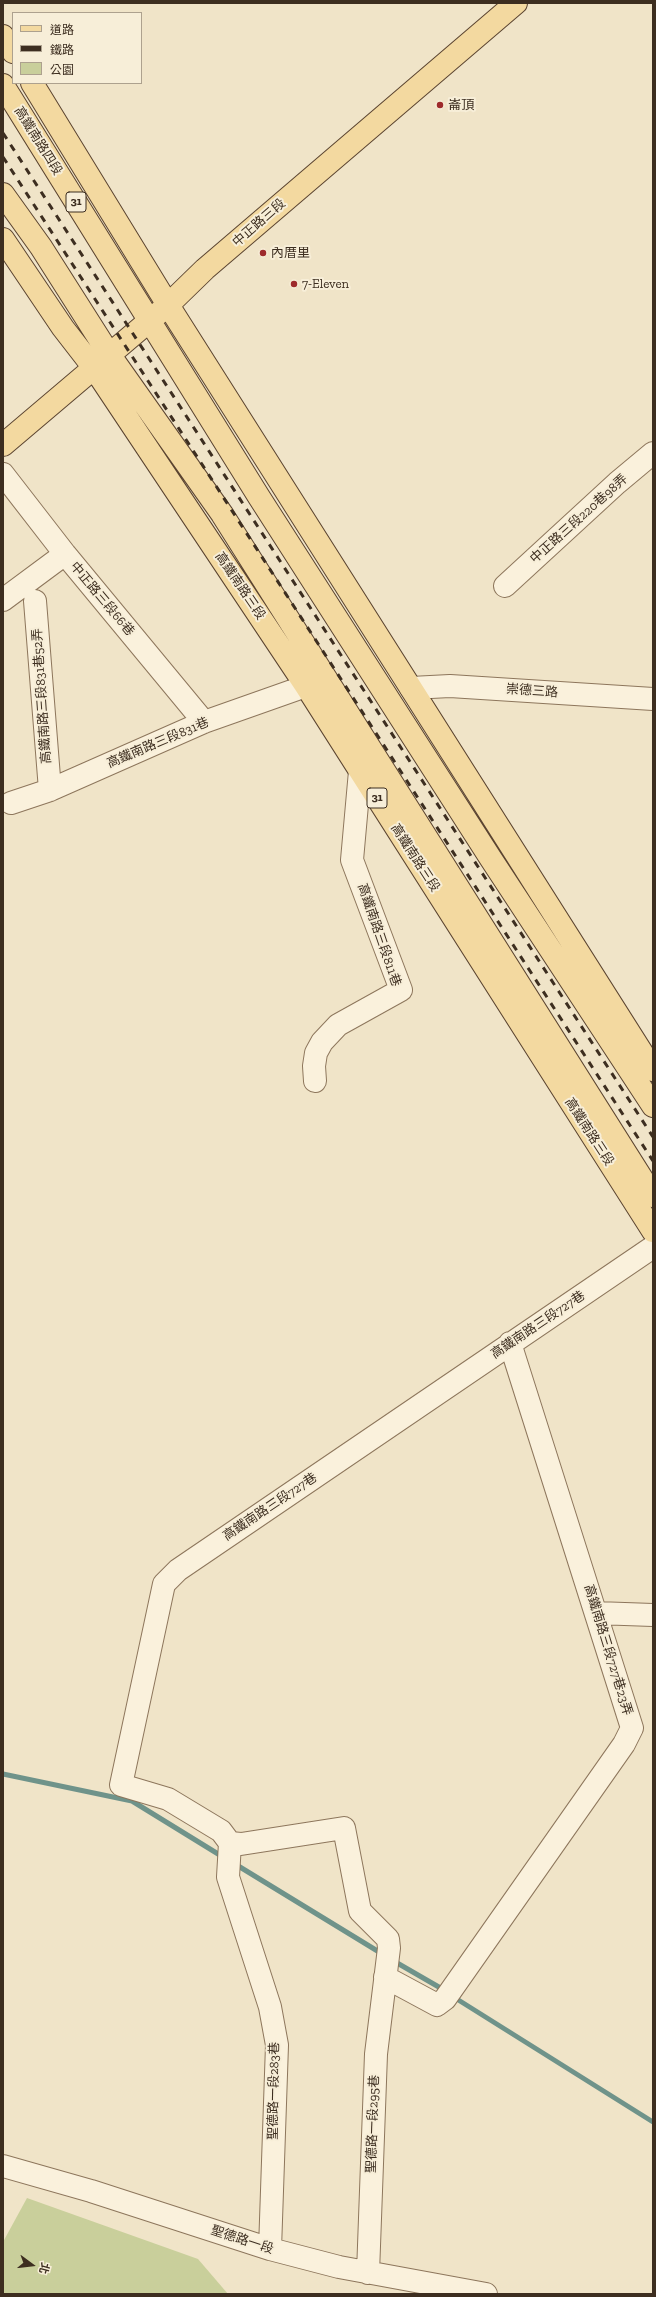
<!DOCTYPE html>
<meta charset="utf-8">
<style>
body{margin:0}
#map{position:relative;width:656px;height:2297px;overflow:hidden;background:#f0e4c8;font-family:"Zilla Slab","Noto Sans TC",serif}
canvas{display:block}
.frame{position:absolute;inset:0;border:4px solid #3d2e20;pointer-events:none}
.legend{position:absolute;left:12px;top:12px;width:130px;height:72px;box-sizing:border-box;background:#f7eed8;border:1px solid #ada18e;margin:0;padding:5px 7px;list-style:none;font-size:12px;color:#3d2e20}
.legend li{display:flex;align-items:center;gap:8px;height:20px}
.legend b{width:20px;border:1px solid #ada18e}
.north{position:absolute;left:12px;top:2245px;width:40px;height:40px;-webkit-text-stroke:3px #f7eed8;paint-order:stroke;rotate:105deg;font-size:11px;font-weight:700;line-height:16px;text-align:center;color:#3d2e20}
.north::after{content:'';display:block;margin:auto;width:14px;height:18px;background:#3d2e20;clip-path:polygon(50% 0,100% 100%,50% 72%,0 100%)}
</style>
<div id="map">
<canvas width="656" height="2297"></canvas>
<div class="frame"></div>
<ul class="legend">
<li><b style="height:5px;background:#f3d9a0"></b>道路</li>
<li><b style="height:5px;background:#3d2e20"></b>鐵路</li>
<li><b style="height:11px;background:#c9cf9b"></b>公園</li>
</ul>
<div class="north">北</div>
</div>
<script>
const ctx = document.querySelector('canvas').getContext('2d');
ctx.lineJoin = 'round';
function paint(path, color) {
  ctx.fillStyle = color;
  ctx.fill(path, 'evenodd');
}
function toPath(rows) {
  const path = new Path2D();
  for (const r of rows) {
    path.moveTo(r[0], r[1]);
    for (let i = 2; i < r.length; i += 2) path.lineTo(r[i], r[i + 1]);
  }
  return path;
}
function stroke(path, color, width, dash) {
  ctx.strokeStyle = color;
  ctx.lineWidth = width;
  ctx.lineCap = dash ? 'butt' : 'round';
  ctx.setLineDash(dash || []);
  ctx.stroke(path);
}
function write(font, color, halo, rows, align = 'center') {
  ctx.font = font + ' "Zilla Slab","Noto Sans TC",serif';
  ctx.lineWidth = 4;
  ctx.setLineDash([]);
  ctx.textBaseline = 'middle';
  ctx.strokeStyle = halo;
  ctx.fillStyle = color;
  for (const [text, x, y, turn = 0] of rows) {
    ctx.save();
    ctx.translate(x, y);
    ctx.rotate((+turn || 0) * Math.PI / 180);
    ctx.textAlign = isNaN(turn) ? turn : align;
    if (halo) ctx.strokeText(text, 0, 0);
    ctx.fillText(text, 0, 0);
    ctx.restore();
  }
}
const green = toPath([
 [27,2198,198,2259,228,2294,3,2294,3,2242]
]);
const stream = toPath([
 [3,1774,132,1801,223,1857],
 [235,1864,384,1955],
 [392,1960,444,1990],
 [452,1996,653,2122]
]);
const minor = toPath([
 [3,474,65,554,204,722],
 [505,586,617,483,653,453],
 [3,600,65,554],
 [35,601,50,790],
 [411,688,450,686,653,699],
 [11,803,50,790,204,722,306,686],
 [315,1081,314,1066,316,1053,322,1042,338,1025,401,990,352,860,360,771],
 [596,1613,653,1615],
 [230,1843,221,1831,168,1799,121,1785,164,1584,178,1570,653,1247],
 [230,1843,241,1844,344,1828,360,1911,388,1939,389,1948,376,2054,368,2273],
 [230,1843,228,1877,270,2007,277,2045,270,2249],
 [385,1977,437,2005,445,1999,624,1744,632,1728,510,1343],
 [3,2166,91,2191,270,2249,339,2267,486,2294]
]);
const major = toPath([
 [3,36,13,52],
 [32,83,168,305,653,1070],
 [3,85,259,497,491,859,653,1106],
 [3,194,41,247,109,354,222,514,653,1196],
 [3,239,63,328,94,368,306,686,653,1231],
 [3,445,168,305,205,269,516,3]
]);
const rail = toPath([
 [3,133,653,1137],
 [3,157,653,1161]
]);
const markers = [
 [440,105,4,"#9e2a2b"],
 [263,253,4,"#9e2a2b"],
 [294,284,4,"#9e2a2b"]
];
const shields = [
 [76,202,20],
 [377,798,20]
];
const shieldNames = [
 ["31",76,202],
 ["31",377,798]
];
const poiNames = [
 ["崙頂",448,105],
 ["內厝里",271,253],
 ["7-Eleven",302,284]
];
const streetNames = [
 ["高鐵南路四段",38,141,58],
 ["中正路三段",259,223,-41],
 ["中正路三段220巷98弄",579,519,-42],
 ["高鐵南路三段",240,586,56],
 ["中正路三段66巷",102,599,50],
 ["崇德三路",532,691,4],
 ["高鐵南路三段831巷52弄",42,696,-94],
 ["高鐵南路三段831巷",158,743,-23],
 ["高鐵南路三段",415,858,57],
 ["高鐵南路三段811巷",379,935,71],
 ["高鐵南路三段",589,1132,57],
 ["高鐵南路三段727巷",538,1325,-34],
 ["高鐵南路三段727巷",270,1507,-34],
 ["高鐵南路三段727巷23弄",608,1650,73],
 ["聖德路一段283巷",274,2091,-89],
 ["聖德路一段295巷",373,2124,-88],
 ["聖德路一段",242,2240,18]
];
paint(green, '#c9cf9b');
stroke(stream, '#6f938a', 5);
stroke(minor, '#8d765c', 24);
stroke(major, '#5b4430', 24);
stroke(minor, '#faf1dc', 22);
stroke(major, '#f3d9a0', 22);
stroke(rail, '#3d2e20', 3, [7, 7]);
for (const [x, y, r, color] of markers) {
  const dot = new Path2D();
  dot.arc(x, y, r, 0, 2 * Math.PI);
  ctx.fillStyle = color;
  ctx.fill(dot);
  stroke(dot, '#f7eed8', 1.5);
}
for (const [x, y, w] of shields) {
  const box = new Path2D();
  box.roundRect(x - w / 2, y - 10, w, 20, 3);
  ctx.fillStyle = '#f7eed8';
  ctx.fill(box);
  stroke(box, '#3d2e20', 1);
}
write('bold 12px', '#3d2e20', null, shieldNames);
write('13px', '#3d2e20', '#f7eed8', poiNames, 'left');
write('13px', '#3d2e20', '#f7eed8', streetNames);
</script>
